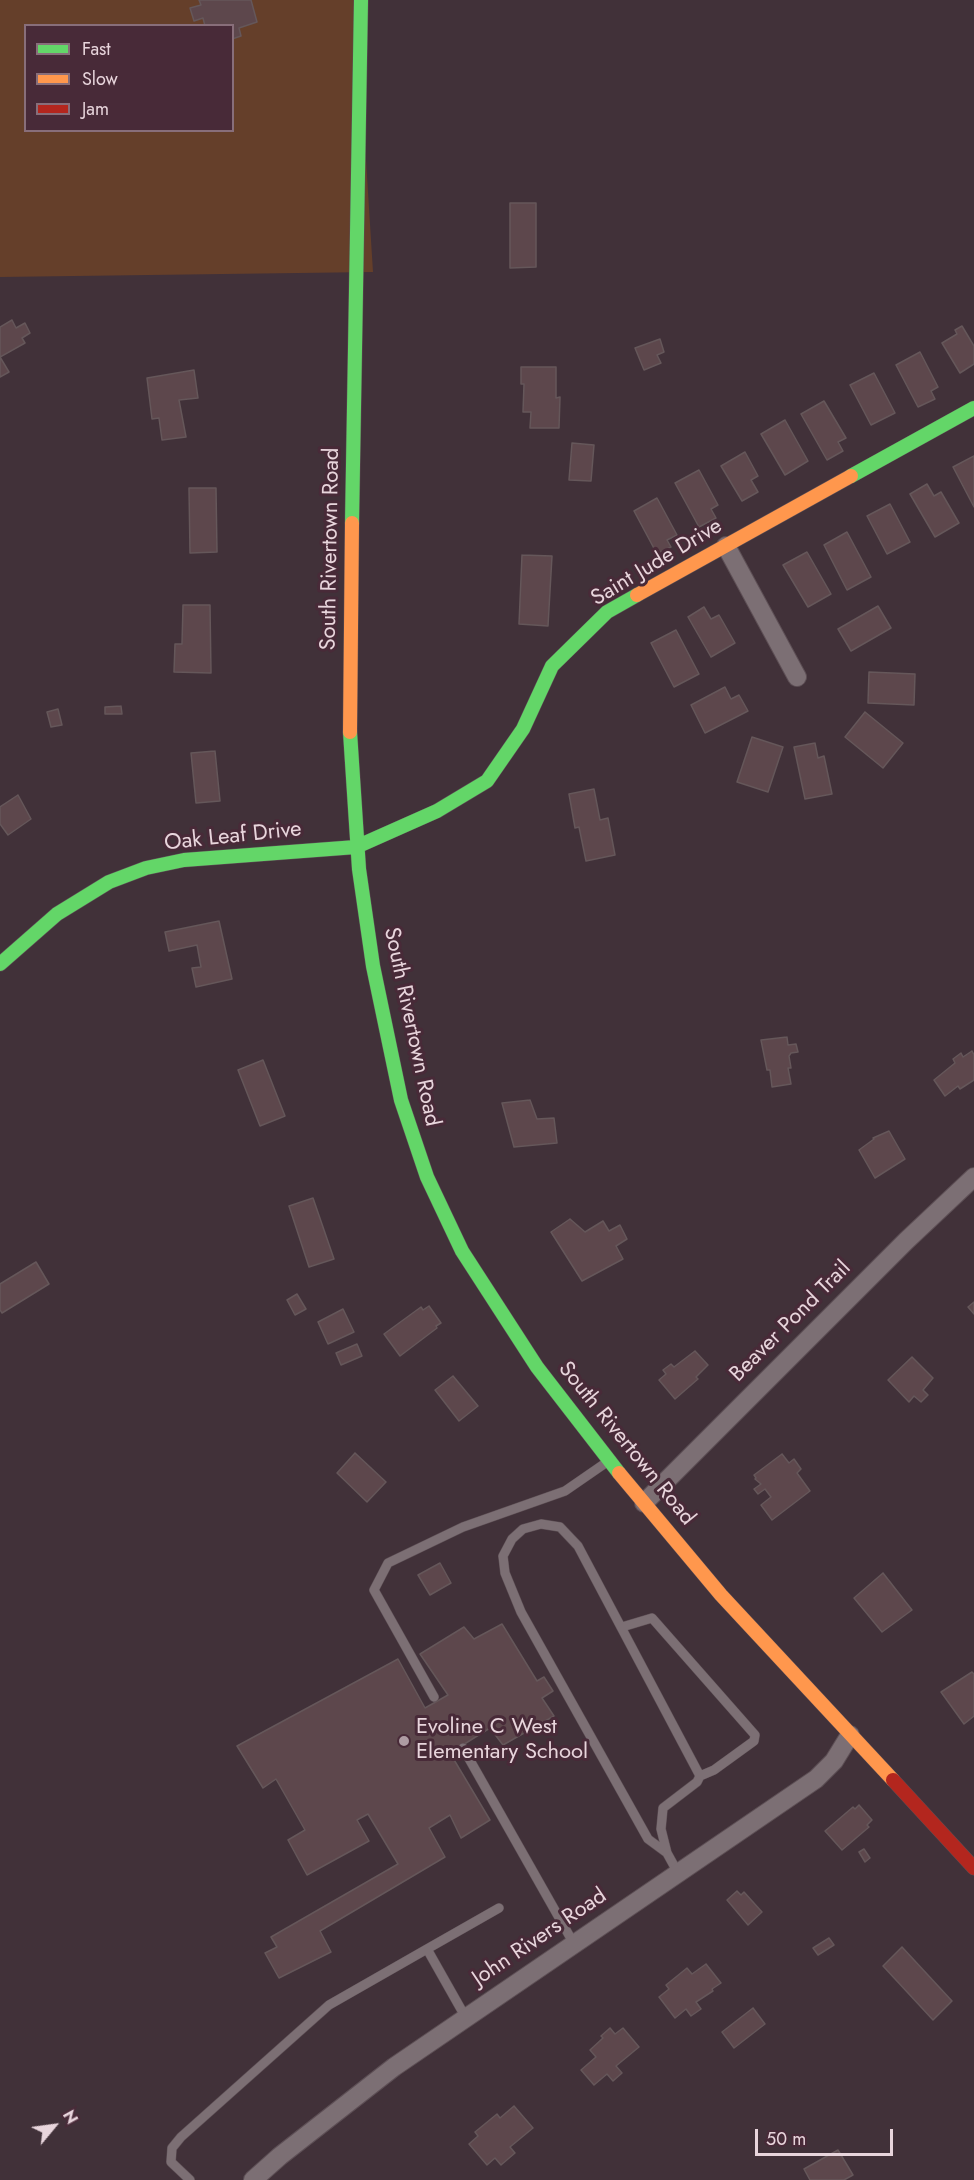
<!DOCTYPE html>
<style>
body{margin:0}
#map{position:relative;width:974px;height:2180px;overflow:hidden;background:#413139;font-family:Jost,sans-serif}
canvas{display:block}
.legend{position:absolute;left:24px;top:24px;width:210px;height:108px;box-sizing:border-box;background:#482a38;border:2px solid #886e7a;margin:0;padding:8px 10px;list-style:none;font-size:18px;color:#e8d5dc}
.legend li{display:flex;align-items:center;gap:12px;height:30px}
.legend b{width:30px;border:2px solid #886e7a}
.north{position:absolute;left:24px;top:2096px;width:60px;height:60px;-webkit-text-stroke:4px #482a38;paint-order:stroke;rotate:61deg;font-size:16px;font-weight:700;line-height:24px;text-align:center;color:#e8d5dc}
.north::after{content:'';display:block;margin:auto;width:21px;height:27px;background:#e8d5dc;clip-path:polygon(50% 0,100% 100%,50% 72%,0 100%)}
.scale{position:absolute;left:755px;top:2129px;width:138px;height:27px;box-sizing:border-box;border:3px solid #e8d5dc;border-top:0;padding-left:8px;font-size:18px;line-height:21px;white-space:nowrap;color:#e8d5dc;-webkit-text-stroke:4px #482a38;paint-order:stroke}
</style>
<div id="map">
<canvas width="974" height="2180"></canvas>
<ul class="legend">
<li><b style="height:8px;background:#63d668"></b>Fast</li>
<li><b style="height:8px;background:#ff974d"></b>Slow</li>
<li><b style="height:8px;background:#b3261e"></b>Jam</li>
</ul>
<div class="north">N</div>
<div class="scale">50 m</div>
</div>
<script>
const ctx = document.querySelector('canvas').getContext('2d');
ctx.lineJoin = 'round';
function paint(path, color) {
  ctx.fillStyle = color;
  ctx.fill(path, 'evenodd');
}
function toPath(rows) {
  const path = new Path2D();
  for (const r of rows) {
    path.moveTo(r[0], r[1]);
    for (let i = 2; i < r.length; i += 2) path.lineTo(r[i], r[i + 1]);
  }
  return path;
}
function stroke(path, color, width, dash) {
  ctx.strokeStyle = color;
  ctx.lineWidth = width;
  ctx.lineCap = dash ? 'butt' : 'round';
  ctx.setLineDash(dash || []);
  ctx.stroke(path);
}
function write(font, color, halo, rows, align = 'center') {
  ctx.font = font + ' Jost,sans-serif';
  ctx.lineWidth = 6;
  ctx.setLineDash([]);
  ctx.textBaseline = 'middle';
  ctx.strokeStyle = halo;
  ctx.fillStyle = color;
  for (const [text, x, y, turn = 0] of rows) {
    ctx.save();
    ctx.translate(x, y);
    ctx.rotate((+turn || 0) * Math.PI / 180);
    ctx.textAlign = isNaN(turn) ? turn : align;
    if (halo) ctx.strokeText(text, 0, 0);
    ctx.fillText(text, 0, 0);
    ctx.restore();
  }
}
const green = toPath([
 [0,0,356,0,373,272,0,277],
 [26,26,232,26,232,130,26,130]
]);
const building = toPath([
 [199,0,251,0,257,22,239,28,241,36,232,39,232,26,205,26,203,18,194,21,190,8,201,5,199,0],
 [510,203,536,203,536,267,510,268,510,203],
 [12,320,16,328,25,323,30,333,22,338,25,343,0,357,9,372,0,377,0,327,12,320],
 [962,326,974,346,974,364,960,373,942,343,957,334,955,330,962,326],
 [660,339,664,352,657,355,661,363,644,370,635,348,660,339],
 [920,352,938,387,931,391,935,399,918,407,896,365,920,352],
 [521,367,556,367,556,398,560,397,559,428,530,428,531,412,523,412,524,384,521,384,521,367],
 [194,370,198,398,179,400,186,437,162,440,159,418,152,419,147,378,194,370],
 [874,373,895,413,871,425,850,385,874,373],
 [824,401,846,438,838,442,843,451,827,460,801,414,824,401],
 [785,420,808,461,785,475,761,434,785,420],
 [572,443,594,445,591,481,569,480,572,443],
 [745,452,758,476,751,480,758,492,742,501,721,466,745,452],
 [974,456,974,507,953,467,974,456],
 [699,470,718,505,711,509,716,518,699,527,675,483,699,470],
 [927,484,934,496,941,492,959,523,935,537,910,494,927,484],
 [189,488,216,488,217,552,190,553,189,488],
 [657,498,677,535,667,540,671,547,657,554,634,511,657,498],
 [890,504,910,542,887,554,867,516,890,504],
 [847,532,871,577,847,590,824,545,847,532],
 [807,552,831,594,808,607,783,565,807,552],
 [522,555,552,556,548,626,519,624,522,555],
 [183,605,210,605,211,673,174,672,175,644,182,644,183,605],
 [878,606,891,628,851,651,838,629,878,606],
 [704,607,711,619,719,615,735,643,711,657,688,617,704,607],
 [676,630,699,674,674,687,651,643,676,630],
 [869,672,915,674,914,705,868,703,869,672],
 [725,687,731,699,739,695,748,711,705,733,691,705,725,687],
 [121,706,122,714,105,714,105,707,121,706],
 [58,709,62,725,51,727,47,712,58,709],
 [865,712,903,743,883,768,845,737,865,712],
 [752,737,783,747,768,792,737,782,752,737],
 [815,743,818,758,824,756,832,794,805,799,794,747,815,743],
 [215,751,220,801,196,803,191,753,215,751],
 [594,789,600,820,608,818,615,855,586,861,579,827,575,828,569,794,594,789],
 [18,795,31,819,8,835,0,824,0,807,18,795],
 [219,921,232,979,196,987,192,968,201,967,197,945,169,951,165,932,219,921],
 [787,1037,788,1045,796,1044,798,1052,791,1053,789,1056,791,1068,788,1068,791,1084,772,1087,770,1070,767,1070,761,1040,787,1037],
 [972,1051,974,1055,974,1080,960,1089,958,1086,945,1096,934,1080,955,1063,953,1059,961,1053,963,1057,972,1051],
 [263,1060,285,1116,260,1126,238,1070,263,1060],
 [530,1100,537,1119,554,1118,557,1143,514,1147,502,1103,530,1100],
 [889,1131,905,1159,875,1178,859,1150,874,1139,873,1138,889,1131],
 [313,1198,334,1259,309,1267,289,1206,313,1198],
 [570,1219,585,1232,603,1221,609,1231,620,1225,627,1239,616,1246,623,1259,582,1281,551,1232,570,1219],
 [36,1262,49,1284,2,1313,0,1310,0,1284,36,1262],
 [297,1294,306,1309,295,1315,287,1300,297,1294],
 [974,1302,974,1314,968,1307,974,1302],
 [429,1306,441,1323,436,1326,437,1328,400,1356,384,1334,421,1307,423,1310,429,1306],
 [343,1309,354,1332,328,1344,318,1322,343,1309],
 [357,1344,362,1356,341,1365,336,1353,357,1344],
 [695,1351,708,1365,696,1377,698,1379,675,1399,659,1380,666,1374,663,1370,671,1364,674,1367,695,1351],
 [912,1357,933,1378,923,1390,928,1395,921,1402,914,1396,909,1402,888,1380,912,1357],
 [453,1376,478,1406,459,1421,435,1390,453,1376],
 [355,1453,386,1482,367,1502,337,1473,355,1453],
 [782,1454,789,1463,794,1459,801,1469,797,1473,810,1491,772,1520,761,1505,771,1497,765,1489,758,1494,754,1489,761,1484,755,1479,756,1478,754,1475,782,1454],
 [440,1563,451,1583,430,1595,418,1575,440,1563],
 [883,1573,912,1610,882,1632,854,1598,883,1573],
 [502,1624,537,1681,544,1677,553,1691,542,1698,554,1716,503,1745,490,1728,450,1753,490,1820,461,1838,450,1815,429,1828,445,1857,320,1931,331,1952,279,1978,265,1953,277,1947,271,1937,398,1864,368,1814,357,1820,369,1841,307,1875,288,1840,305,1830,276,1779,263,1788,237,1746,398,1659,425,1708,448,1695,420,1654,464,1627,474,1639,502,1624],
 [972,1672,974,1674,974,1716,964,1724,941,1692,972,1672],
 [859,1805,872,1820,867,1825,869,1827,842,1850,825,1831,853,1807,855,1809,859,1805],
 [864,1849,870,1858,865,1862,859,1852,864,1849],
 [737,1891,741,1895,744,1892,762,1912,748,1925,727,1900,737,1891],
 [829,1938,834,1945,818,1955,813,1948,829,1938],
 [902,1947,952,2001,933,2020,883,1966,902,1947],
 [706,1964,721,1983,712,1989,713,1991,696,2002,701,2009,691,2016,686,2009,675,2018,659,1997,669,1989,666,1985,687,1968,692,1974,706,1964],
 [753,2008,765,2024,734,2048,722,2032,753,2008],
 [610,2028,615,2034,623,2028,639,2047,616,2066,622,2073,613,2081,607,2074,594,2085,581,2070,596,2057,590,2050,603,2038,601,2036,610,2028],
 [514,2106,533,2128,510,2147,515,2153,501,2165,495,2158,487,2165,469,2144,478,2136,475,2132,497,2114,500,2118,514,2106],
 [838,2150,853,2175,844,2180,810,2180,804,2169,838,2150]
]);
const lane = toPath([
 [622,1627,652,1618,755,1735,754,1741,714,1770,700,1776],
 [434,1697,374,1590,388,1563,463,1527,565,1491,607,1462],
 [463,1748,574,1944],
 [667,1853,648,1839,521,1612,505,1573,503,1556,512,1539,523,1529,541,1524,560,1527,578,1546,700,1776,697,1782,663,1808,661,1829,667,1853,678,1873],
 [466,2018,427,1949,499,1908],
 [190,2180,171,2162,172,2148,181,2137,329,2005,427,1949]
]);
const street = toPath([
 [726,546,797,677],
 [644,1503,906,1241,974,1177],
 [253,2180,280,2156,394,2067,816,1779,834,1761,850,1735]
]);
const fast = toPath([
 [851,476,974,408],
 [352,523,361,0],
 [350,732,359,869,373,966,401,1100,427,1177,462,1251,537,1367,619,1473],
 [0,964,57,914,109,882,146,868,184,860,356,847,437,811,487,781,523,729,552,666,607,612,637,595]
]);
const slow = toPath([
 [637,595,851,476],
 [350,732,352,523],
 [619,1473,721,1595,893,1780]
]);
const jam = toPath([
 [893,1780,974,1868]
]);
const markers = [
 [404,1741,6,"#ae9ca3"]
];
const streetNames = [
 ["South Rivertown Road",331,549,-89],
 ["Saint Jude Drive",657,563,-31],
 ["Oak Leaf Drive",233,837,-6],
 ["South Rivertown Road",411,1027,78],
 ["Beaver Pond Trail",791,1322,-45],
 ["South Rivertown Road",626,1444,51],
 ["John Rivers Road",540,1938,-34]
];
const poiNames = [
 ["Evoline C West",416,1728],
 ["Elementary School",416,1753]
];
paint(green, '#653f2a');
paint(building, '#5d474c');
stroke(building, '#65575a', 1.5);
stroke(lane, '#5d4f55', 10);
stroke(street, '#5d4f55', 20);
stroke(fast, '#5d4f55', 15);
stroke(slow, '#5d4f55', 15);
stroke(jam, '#5d4f55', 15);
stroke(lane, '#7c6f74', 9);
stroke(street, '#7c6f74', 18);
stroke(fast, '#63d668', 14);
stroke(slow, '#ff974d', 14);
stroke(jam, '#b3261e', 14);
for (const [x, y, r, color] of markers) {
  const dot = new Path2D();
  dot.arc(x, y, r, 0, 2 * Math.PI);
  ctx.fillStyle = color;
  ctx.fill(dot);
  stroke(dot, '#482a38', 2);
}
write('22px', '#e8d5dc', '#482a38', streetNames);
write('22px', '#e8d5dc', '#482a38', poiNames, 'left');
</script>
